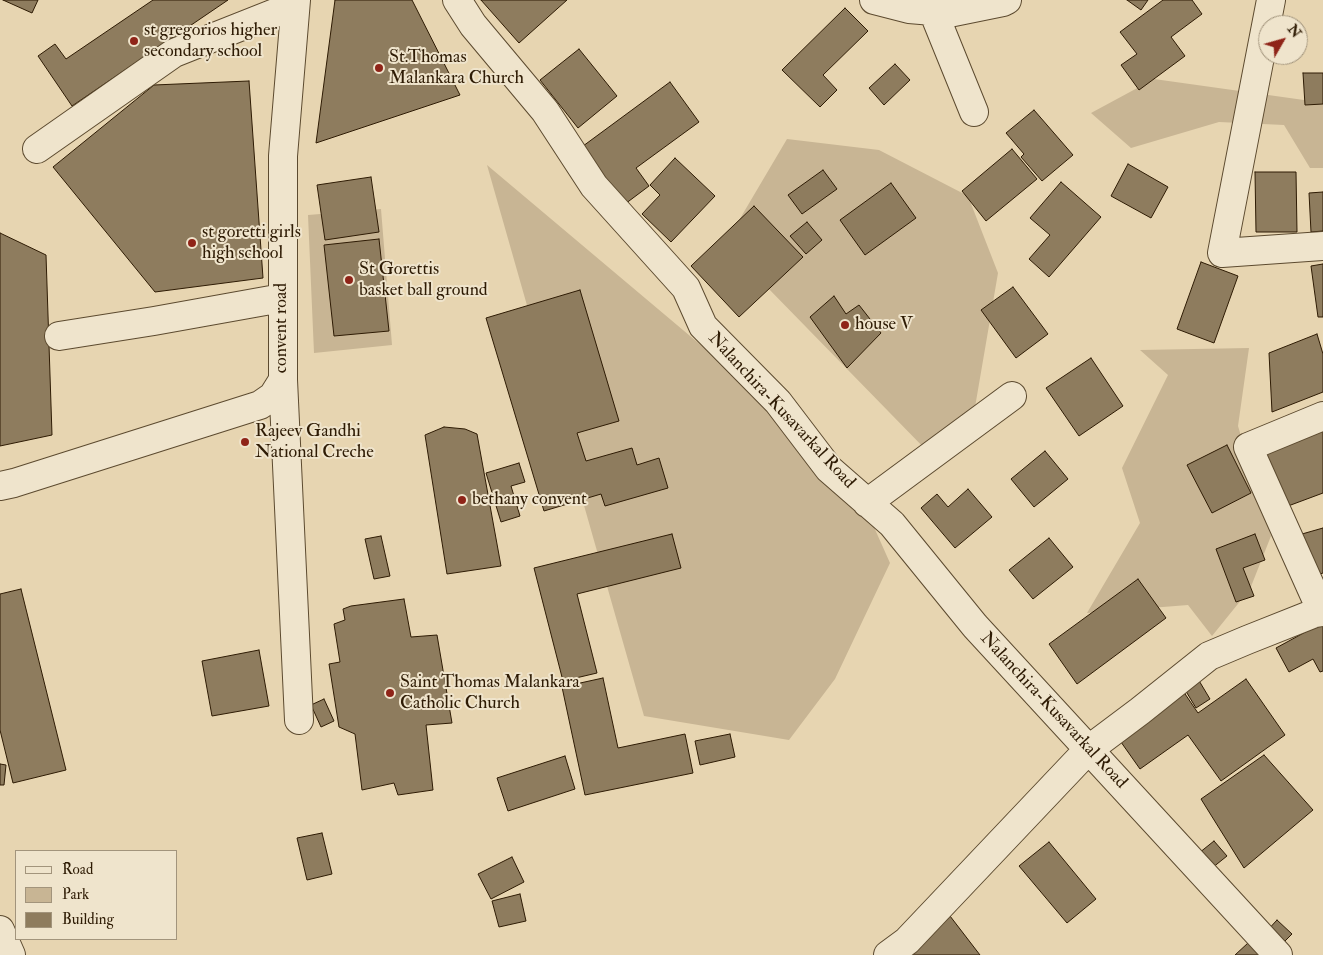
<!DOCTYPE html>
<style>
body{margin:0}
#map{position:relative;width:1323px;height:955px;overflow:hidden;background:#e7d5b1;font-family:"IM FELL Double Pica",serif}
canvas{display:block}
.legend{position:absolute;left:15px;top:850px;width:162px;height:90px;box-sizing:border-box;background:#efe4cc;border:1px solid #a2947c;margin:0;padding:6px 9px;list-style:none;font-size:15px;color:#2e1b04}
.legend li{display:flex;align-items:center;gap:10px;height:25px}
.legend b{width:25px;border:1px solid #a2947c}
.north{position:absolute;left:1258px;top:15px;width:50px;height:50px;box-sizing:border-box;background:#efe4cc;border:1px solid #a2947c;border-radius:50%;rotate:52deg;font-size:14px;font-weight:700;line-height:20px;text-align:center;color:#2e1b04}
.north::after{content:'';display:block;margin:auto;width:18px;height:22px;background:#8f2418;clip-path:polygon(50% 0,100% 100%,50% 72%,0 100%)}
</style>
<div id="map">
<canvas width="1323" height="955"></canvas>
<ul class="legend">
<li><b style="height:6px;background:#efe4cc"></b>Road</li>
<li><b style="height:14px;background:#c8b594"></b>Park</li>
<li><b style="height:14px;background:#8e7c5e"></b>Building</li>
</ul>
<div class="north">N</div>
</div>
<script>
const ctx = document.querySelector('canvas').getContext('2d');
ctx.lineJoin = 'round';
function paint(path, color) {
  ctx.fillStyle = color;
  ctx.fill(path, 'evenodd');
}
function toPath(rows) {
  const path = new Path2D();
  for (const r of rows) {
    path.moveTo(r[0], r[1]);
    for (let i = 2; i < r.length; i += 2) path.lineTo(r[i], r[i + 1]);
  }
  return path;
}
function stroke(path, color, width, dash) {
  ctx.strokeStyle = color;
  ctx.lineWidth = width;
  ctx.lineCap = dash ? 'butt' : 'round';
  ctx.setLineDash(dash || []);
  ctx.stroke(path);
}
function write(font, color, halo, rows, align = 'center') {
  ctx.font = font + ' "IM FELL Double Pica",serif';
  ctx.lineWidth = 4;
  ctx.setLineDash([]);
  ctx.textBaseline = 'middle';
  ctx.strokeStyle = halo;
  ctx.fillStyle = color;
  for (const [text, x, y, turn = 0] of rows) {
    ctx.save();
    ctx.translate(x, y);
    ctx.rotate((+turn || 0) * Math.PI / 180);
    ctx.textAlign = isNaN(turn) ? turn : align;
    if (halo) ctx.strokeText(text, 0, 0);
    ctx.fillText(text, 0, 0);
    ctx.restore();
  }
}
const green = toPath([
 [1154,79,1311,101,1323,101,1323,168,1310,168,1284,125,1219,122,1131,148,1091,113],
 [787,139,879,150,968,196,998,273,974,413,930,454,725,244],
 [487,165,848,469,890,563,835,679,789,740,644,716],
 [381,209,392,345,314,353,308,215],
 [1249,348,1238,426,1271,536,1250,589,1212,636,1188,605,1087,613,1140,523,1122,468,1168,375,1140,350]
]);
const building = toPath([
 [3,0,38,0,32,13,3,0],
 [153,0,228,0,72,106,38,56,55,44,66,59,153,0],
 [335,0,412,0,460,95,316,143,335,0],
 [481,0,567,0,519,43,481,0],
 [1127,0,1148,0,1141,10,1127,0],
 [1163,0,1192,0,1202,14,1171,37,1185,56,1139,90,1121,65,1137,54,1120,32,1163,0],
 [845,8,868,31,823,75,837,90,820,107,782,70,845,8],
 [579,49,617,96,578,128,540,80,579,49],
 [895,64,910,80,884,105,869,88,895,64],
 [1303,73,1323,73,1323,104,1305,105,1303,73],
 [249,81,263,278,155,292,53,167,154,85,249,81],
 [670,82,699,122,636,168,649,186,621,207,579,149,670,82],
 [1034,110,1073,155,1042,181,1021,157,1024,154,1006,133,1034,110],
 [1012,149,1037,179,986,221,962,191,1012,149],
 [675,158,715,196,671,242,642,214,660,195,650,185,675,158],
 [1128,164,1168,187,1151,218,1111,196,1128,164],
 [823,170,837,189,802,214,788,195,823,170],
 [1255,172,1296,172,1297,232,1256,232,1255,172],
 [371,177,379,232,325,240,317,185,371,177],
 [1061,182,1101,217,1049,277,1029,259,1050,235,1030,218,1061,182],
 [891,183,916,218,865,255,840,220,891,183],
 [1323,192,1323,231,1311,232,1309,193,1323,192],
 [754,206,803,257,739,317,691,266,754,206],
 [807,222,822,240,806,254,790,236,807,222],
 [0,233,46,255,52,435,0,446,0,233],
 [379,239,389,331,334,336,324,245,379,239],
 [1201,262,1238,276,1214,343,1177,329,1201,262],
 [1323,264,1323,317,1318,317,1311,266,1323,264],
 [1013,287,1048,334,1016,358,981,310,1013,287],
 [580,290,619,421,577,433,586,461,632,448,637,465,659,458,668,488,605,506,601,494,544,511,486,318,580,290],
 [834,296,846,314,859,305,881,333,847,368,810,317,834,296],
 [1317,334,1323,354,1323,392,1272,412,1269,353,1317,334],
 [1091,358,1123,406,1079,436,1046,388,1091,358],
 [444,427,465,429,477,434,501,566,447,574,425,435,444,427],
 [1323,431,1323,493,1280,509,1259,455,1323,431],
 [1227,445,1251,493,1212,513,1187,465,1227,445],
 [1045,451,1068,479,1034,507,1011,479,1045,451],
 [519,463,525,482,511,486,520,516,501,522,486,473,519,463],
 [968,489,992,517,955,548,921,508,937,494,948,507,968,489],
 [1323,528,1323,573,1314,576,1302,534,1323,528],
 [672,534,681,568,577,594,597,673,563,681,534,568,672,534],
 [1255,534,1265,560,1243,568,1254,596,1236,602,1216,549,1255,534],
 [381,536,390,576,374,579,365,539,381,536],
 [1049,538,1073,567,1033,599,1009,570,1049,538],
 [1138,579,1166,618,1077,684,1049,644,1138,579],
 [21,589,66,770,13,783,0,730,0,594,21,589],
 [404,599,411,637,437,635,452,723,426,725,433,790,398,795,394,783,362,790,355,734,339,727,329,664,340,662,334,624,345,620,343,609,351,606,404,599],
 [1322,623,1323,626,1323,671,1320,672,1313,659,1289,672,1276,648,1322,623],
 [259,650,269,706,212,716,202,661,259,650],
 [603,678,618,748,685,734,693,773,585,795,562,687,603,678],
 [1198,679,1210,699,1196,708,1184,688,1198,679],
 [1246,679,1285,735,1221,781,1188,735,1140,769,1116,735,1181,688,1198,713,1246,679],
 [324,699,334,721,321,727,311,705,324,699],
 [730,734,735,757,700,765,695,741,730,734],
 [1264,755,1313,810,1244,868,1201,799,1264,755],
 [565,756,575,789,508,811,497,778,565,756],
 [0,764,6,765,4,785,0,785,0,764],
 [322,833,332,874,307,880,297,838,322,833],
 [1214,841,1227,856,1212,868,1199,853,1214,841],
 [1049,842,1096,899,1067,923,1019,866,1049,842],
 [512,857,524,882,491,899,478,874,512,857],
 [520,894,526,921,499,927,492,901,520,894],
 [950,916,980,955,901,955,950,916],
 [1277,920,1292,934,1279,947,1265,933,1277,920],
 [1248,943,1260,955,1235,955,1248,943]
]);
const minor = toPath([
 [457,0,473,25,545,111,594,186,686,288,703,326,778,402,829,469,892,524,975,626,1278,955],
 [874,0,909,9,933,11,944,14,1003,2,1007,0],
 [1271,0,1222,253,1323,246],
 [933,11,974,112],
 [37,149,174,53,295,5],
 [59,336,154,321,282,298],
 [283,380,299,720],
 [0,486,14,483,260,405,273,396,283,380,283,156,296,0],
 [867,503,1012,396],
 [1322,612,1248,447,1323,416],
 [0,930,11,955],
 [888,955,907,941,1088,750,1140,711,1209,656,1247,640,1315,613,1323,612]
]);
const markers = [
 [134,41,5,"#8f2418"],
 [379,68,5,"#8f2418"],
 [192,243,5,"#8f2418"],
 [349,280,5,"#8f2418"],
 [845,325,5,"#8f2418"],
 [245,442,5,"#8f2418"],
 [462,500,5,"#8f2418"],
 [390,693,5,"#8f2418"]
];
const poiNames = [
 ["st gregorios higher",144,31],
 ["secondary school",144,52],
 ["St.Thomas",389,58],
 ["Malankara Church",389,79],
 ["st goretti girls",202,233],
 ["high school",202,254],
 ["St Gorettis",359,270],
 ["basket ball ground",359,291],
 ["house V",855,325],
 ["Rajeev Gandhi",255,432],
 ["National Creche",255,453],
 ["bethany convent",472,500],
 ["Saint Thomas Malankara",400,683],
 ["Catholic Church",400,704]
];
const streetNames = [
 ["convent road",282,328,-90],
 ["Nalanchira-Kusavarkal Road",781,411,47],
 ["Nalanchira-Kusavarkal Road",1053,711,47]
];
paint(green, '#c8b594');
paint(building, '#8e7c5e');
stroke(building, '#2e1b04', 1);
stroke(minor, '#5c4a2f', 30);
stroke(minor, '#efe4cc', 28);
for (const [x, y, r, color] of markers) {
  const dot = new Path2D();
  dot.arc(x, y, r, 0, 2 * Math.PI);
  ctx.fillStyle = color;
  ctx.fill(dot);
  stroke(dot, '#efe4cc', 2);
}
write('18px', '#2e1b04', '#efe4cc', poiNames, 'left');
write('18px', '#2e1b04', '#efe4cc', streetNames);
</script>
